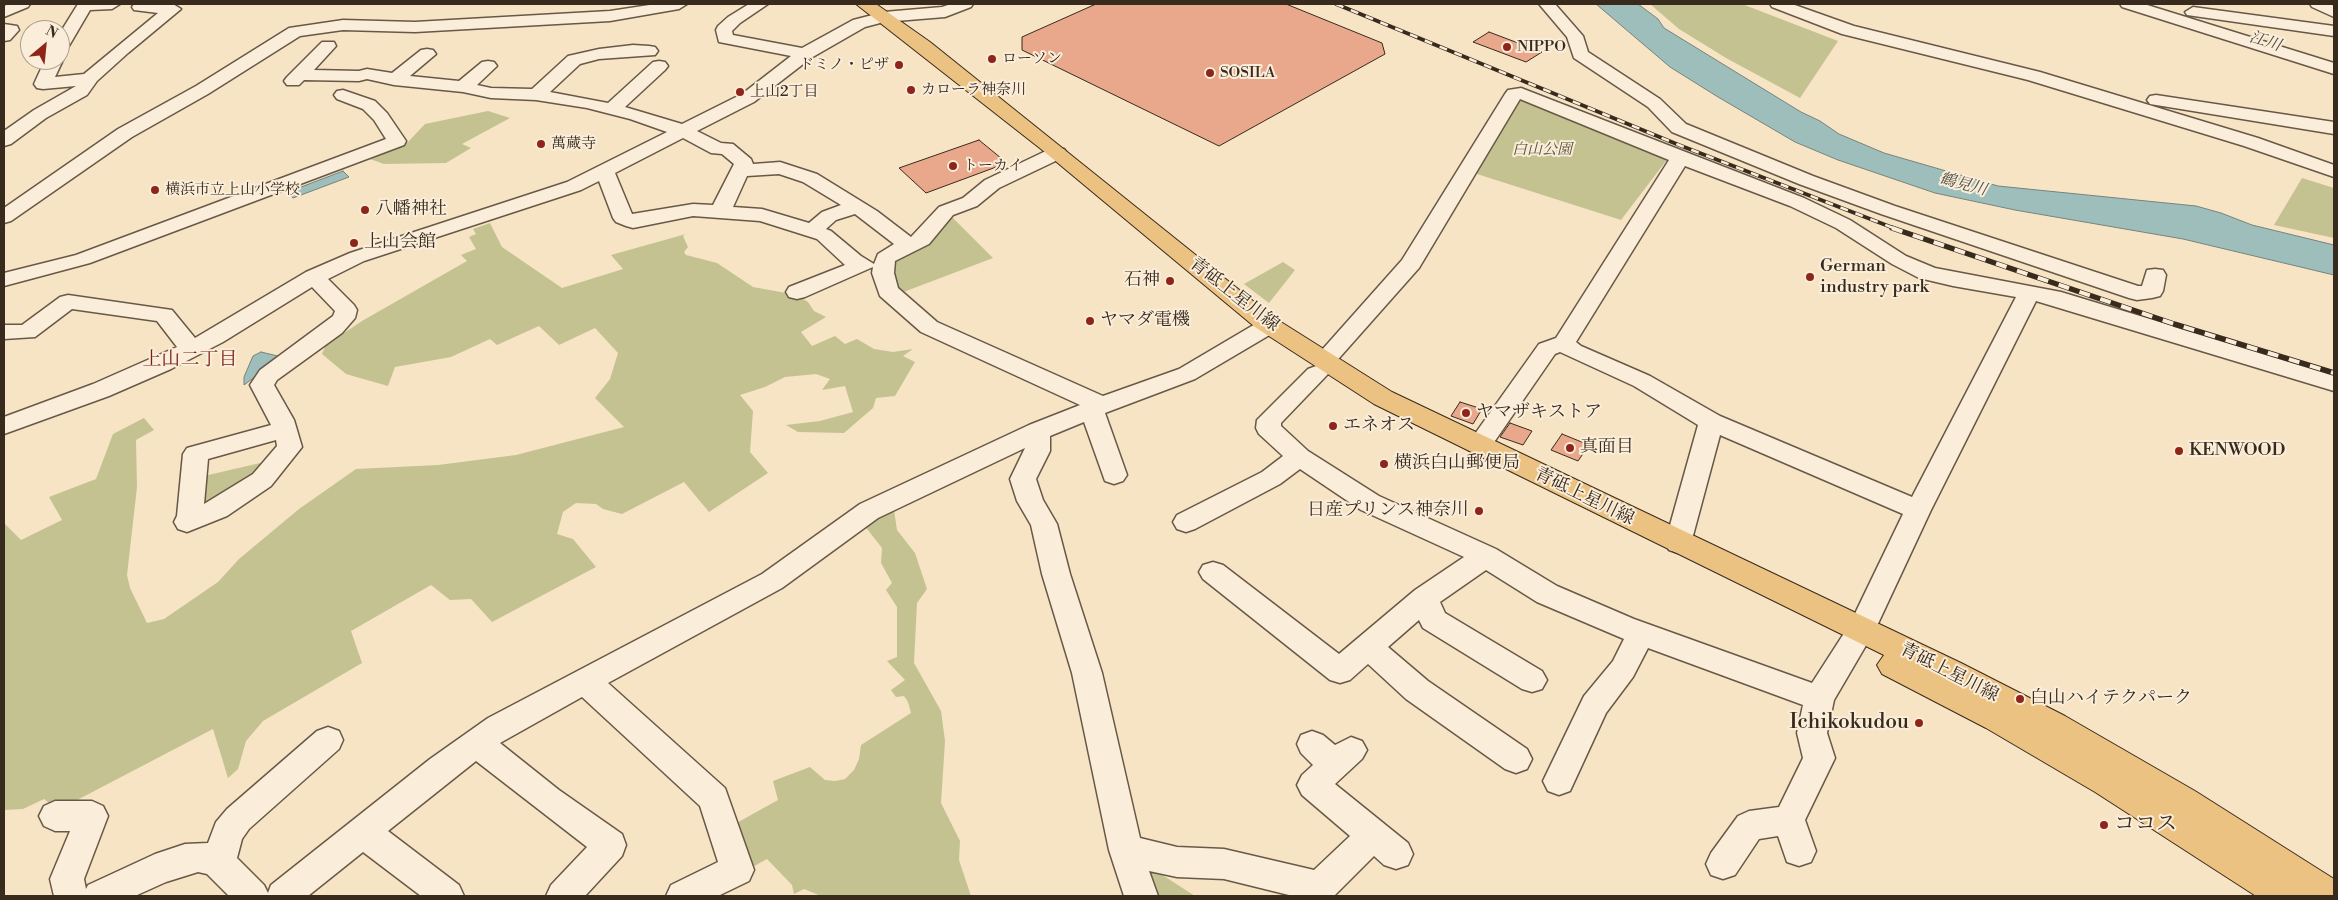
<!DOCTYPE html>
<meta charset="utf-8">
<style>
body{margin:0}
#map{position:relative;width:2338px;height:900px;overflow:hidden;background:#f7e4c5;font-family:"Libre Bodoni",serif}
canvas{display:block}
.frame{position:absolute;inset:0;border:5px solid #382a1d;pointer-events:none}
.north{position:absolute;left:20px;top:20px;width:50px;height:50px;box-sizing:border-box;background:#faedd9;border:1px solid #ac9f8e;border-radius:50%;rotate:28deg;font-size:14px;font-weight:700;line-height:20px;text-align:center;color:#382a1d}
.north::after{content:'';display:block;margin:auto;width:18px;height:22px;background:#8f2418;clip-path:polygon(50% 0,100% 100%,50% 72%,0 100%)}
</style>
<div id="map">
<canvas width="2338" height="900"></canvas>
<div class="frame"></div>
<div class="north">N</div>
</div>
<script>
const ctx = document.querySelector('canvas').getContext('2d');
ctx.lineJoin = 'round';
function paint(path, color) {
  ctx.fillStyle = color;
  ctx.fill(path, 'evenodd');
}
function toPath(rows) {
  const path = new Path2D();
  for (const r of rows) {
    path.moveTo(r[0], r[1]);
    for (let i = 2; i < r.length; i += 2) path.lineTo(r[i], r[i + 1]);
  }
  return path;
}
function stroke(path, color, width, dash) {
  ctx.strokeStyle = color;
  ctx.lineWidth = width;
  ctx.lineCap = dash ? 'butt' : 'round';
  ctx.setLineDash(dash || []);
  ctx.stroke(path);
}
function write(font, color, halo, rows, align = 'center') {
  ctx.font = font + ' "Libre Bodoni","Noto Serif JP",serif';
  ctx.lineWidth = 4;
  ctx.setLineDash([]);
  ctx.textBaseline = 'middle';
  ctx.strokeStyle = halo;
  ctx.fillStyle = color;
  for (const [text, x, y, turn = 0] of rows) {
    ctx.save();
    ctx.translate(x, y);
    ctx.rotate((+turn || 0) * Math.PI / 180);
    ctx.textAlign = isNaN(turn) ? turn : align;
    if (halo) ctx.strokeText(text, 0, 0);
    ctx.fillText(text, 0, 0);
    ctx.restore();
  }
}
const green = toPath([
 [1650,4,1742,4,1838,41,1800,98,1726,58,1679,29],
 [1525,98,1669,157,1621,220,1474,173,1520,99],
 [488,111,510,118,462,144,471,148,446,163,384,164,370,159,408,142,425,124],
 [2302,178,2334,188,2334,238,2274,225],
 [951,216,993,258,901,293,888,273,889,261],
 [490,223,502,247,562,288,623,269,611,255,686,234,683,236,688,247,684,252,686,255,717,263,753,287,797,295,808,302,814,311,826,317,801,332,812,346,835,336,845,344,857,339,874,349,893,352,913,349,903,356,915,362,895,396,876,398,873,408,844,433,798,432,786,425,820,421,853,412,845,386,822,390,830,379,816,374,785,377,765,387,740,395,753,411,750,452,768,473,709,512,684,482,622,514,603,509,596,504,576,503,563,512,557,534,573,539,596,567,492,622,471,599,450,600,431,585,351,631,362,663,263,721,246,741,238,769,228,778,213,729,58,810,44,799,23,809,4,810,4,523,21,540,62,520,49,497,96,479,113,434,144,418,154,430,136,440,137,487,127,575,130,588,147,623,164,619,218,582,239,559,299,509,356,469,438,465,516,455,624,427,595,398,610,379,618,353,595,328,559,345,539,326,497,345,490,339,451,357,395,367,388,386,346,374,322,354,326,345,362,321,467,261,461,255,476,249,469,237,476,234,473,229],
 [1283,262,1295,270,1269,303,1244,284],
 [273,460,262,470,204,506,204,476],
 [894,510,897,530,915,553,927,589,917,603,914,663,941,711,945,741,941,803,960,841,959,860,971,896,821,896,804,889,794,894,792,885,767,859,749,869,733,825,778,800,773,781,810,767,825,780,835,781,845,779,854,770,859,759,861,745,911,713,908,702,904,696,896,697,891,690,905,680,887,661,897,657,897,607,886,590,892,583,881,563,882,548,864,525,868,521],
 [1153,869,1195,896,1147,896,1143,870]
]);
const water = toPath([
 [1596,4,1638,4,1658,19,1664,28,1801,112,1820,121,1839,134,1884,153,1998,186,2196,206,2221,213,2252,225,2334,245,2334,275,2183,239,2015,210,1935,193,1838,160,1795,142,1718,97,1670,67,1596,4],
 [343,171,349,177,293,198,288,192,343,171],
 [261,352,282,357,244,385,244,377,253,356,261,352]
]);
const building = toPath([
 [1096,4,1286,4,1382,43,1385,54,1219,146,1022,50,1022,37,1096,4],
 [1489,32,1542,52,1526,62,1473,42,1489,32],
 [979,140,1007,163,926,193,899,168,979,140],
 [1460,402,1482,409,1473,424,1451,416,1460,402],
 [1510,423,1532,431,1523,445,1500,437,1510,423],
 [1562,434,1589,445,1578,461,1551,450,1562,434]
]);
const minor = toPath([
 [9,4,30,4,28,7,4,17,4,6,9,4],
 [78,4,120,4,112,9,90,10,66,51,60,52,60,33,78,4],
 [134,4,173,4,181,9,128,53,97,81,87,95,46,118,11,144,4,146,4,131,34,110,76,86,43,89,37,88,34,84,45,60,60,60,60,56,63,60,55,77,84,74,158,13,134,10,132,7,134,4],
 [656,4,687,4,679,9,610,21,415,32,343,30,300,36,208,94,132,137,11,221,4,223,4,208,118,129,196,86,289,28,343,20,415,22,610,11,656,4],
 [749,4,768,4,740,23,732,31,733,35,802,48,853,20,884,12,942,7,951,4,973,4,971,7,945,17,884,22,865,27,811,58,754,102,697,131,721,143,733,144,751,159,753,164,780,162,817,174,877,211,911,237,939,207,963,198,985,180,1050,149,1064,149,1067,153,1064,157,999,188,977,206,953,215,929,244,895,261,894,273,898,288,937,322,1103,396,1179,369,1262,320,1270,318,1278,320,1281,325,1278,330,1195,379,1105,413,1127,475,1123,481,1114,484,1105,481,1084,422,1050,436,1050,451,1036,479,1043,500,1057,524,1070,574,1102,673,1140,838,1177,847,1224,849,1314,870,1350,836,1302,795,1297,785,1302,775,1313,765,1301,753,1297,744,1301,735,1312,731,1323,735,1335,745,1351,737,1362,741,1367,750,1362,759,1335,784,1408,843,1413,854,1408,865,1396,869,1384,865,1374,856,1334,896,1293,896,1224,879,1177,877,1149,871,1158,896,1124,896,1109,850,1072,673,1042,574,1031,525,1017,501,1010,479,1025,448,878,518,782,588,608,683,725,788,754,870,749,881,718,896,666,896,671,885,718,862,700,806,582,697,500,743,559,790,622,834,626,845,622,856,585,896,546,896,551,885,587,847,476,761,388,831,459,885,464,896,421,896,363,852,308,896,229,896,207,874,198,872,166,882,135,896,54,896,50,879,70,831,55,831,44,826,39,816,44,806,55,801,92,801,103,806,108,816,84,879,86,889,88,885,155,854,185,844,208,843,216,822,227,809,317,731,328,727,339,731,343,740,339,749,249,829,242,839,237,858,264,885,268,893,271,885,430,759,488,718,762,574,860,504,1029,425,1080,405,921,332,880,296,872,273,873,267,805,297,797,299,789,297,786,292,789,287,845,265,817,239,760,221,693,216,633,228,626,226,616,222,613,218,599,181,581,190,364,261,328,279,354,305,357,310,355,318,342,333,277,380,274,385,294,420,302,447,271,486,227,516,187,532,178,529,174,522,177,516,183,454,187,448,271,425,250,385,260,370,333,316,335,311,312,287,223,342,171,369,109,396,4,434,4,417,93,384,177,347,157,321,72,309,35,337,4,339,4,325,22,325,60,297,68,295,172,310,195,338,306,272,350,253,567,182,667,132,630,119,587,108,536,100,491,98,463,92,394,85,367,79,359,81,304,80,299,85,287,85,284,81,287,77,322,42,334,42,336,46,314,70,359,71,367,69,392,73,421,50,427,49,433,50,436,54,410,76,459,81,482,62,488,61,494,62,497,66,477,85,491,88,532,89,568,56,599,49,633,45,649,46,655,47,658,51,655,55,599,59,580,64,550,92,608,103,653,62,659,61,665,62,668,66,665,70,625,107,682,124,742,94,791,56,719,42,716,30,718,26,728,17,749,4],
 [683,138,711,153,722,154,734,164,713,205,693,204,632,214,615,173,683,138],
 [779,174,803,182,841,205,822,212,809,223,762,209,733,207,747,176,779,174],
 [855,214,894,244,878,254,874,264,861,256,831,231,826,229,836,220,855,214],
 [276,440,277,446,253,474,204,504,208,459,276,440],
 [1539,4,1555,4,1583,36,1588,52,1660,99,1686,124,1813,176,1895,206,2138,286,2142,286,2147,270,2155,269,2163,270,2166,275,2163,291,2160,296,2152,298,2137,300,2129,298,1881,214,1799,184,1672,132,1648,107,1574,58,1567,37,1539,4],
 [1770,4,1792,4,1854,26,2040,72,2258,138,2334,165,2334,177,2244,146,2028,80,1842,34,1772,7,1770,4],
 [2120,4,2144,4,2334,63,2334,74,2122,7,2120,4],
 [2310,4,2330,4,2334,6,2334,17,2312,7,2310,4],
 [2193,7,2334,26,2334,36,2187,15,2185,12,2193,7],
 [4,24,17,26,19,30,10,40,4,41,4,24],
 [1521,88,1804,198,1850,220,1906,256,1935,268,2061,292,2334,375,2334,391,2036,301,1931,510,1875,630,1834,700,1827,733,1835,758,1805,820,1816,851,1811,862,1799,866,1787,862,1778,836,1759,839,1735,875,1723,879,1711,875,1706,864,1711,853,1738,816,1749,811,1779,807,1803,758,1797,733,1803,705,1648,648,1633,677,1606,713,1570,791,1559,795,1548,791,1543,781,1584,696,1613,661,1624,639,1537,602,1486,570,1440,602,1445,613,1542,671,1547,680,1542,689,1532,692,1522,689,1423,628,1419,620,1388,647,1428,681,1527,749,1532,759,1527,769,1516,773,1505,769,1406,699,1368,664,1350,680,1340,683,1330,680,1203,579,1199,572,1203,565,1213,562,1223,565,1339,654,1415,590,1464,557,1361,510,1300,469,1280,484,1195,529,1186,532,1177,529,1173,522,1177,515,1262,472,1283,456,1259,434,1256,428,1257,420,1308,369,1316,366,1324,369,1328,374,1281,423,1281,426,1308,451,1379,496,1496,549,1557,586,1634,619,1812,683,1850,624,1903,514,1720,435,1691,543,1687,550,1678,553,1669,550,1665,543,1698,425,1634,386,1560,352,1555,354,1488,451,1479,454,1470,451,1467,445,1539,344,1556,338,1669,160,1520,99,1419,268,1333,365,1325,367,1317,365,1313,360,1402,260,1505,94,1508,90,1521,88],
 [1685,166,1790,206,1836,228,1892,264,1919,278,1953,286,2016,297,1912,497,1720,416,1650,376,1581,346,1576,342,1685,166],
 [343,90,375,101,387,113,406,141,404,145,90,263,4,286,4,273,76,255,386,139,374,120,363,109,337,99,334,95,337,91,343,90],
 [2156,95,2334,122,2334,134,2150,104,2147,100,2150,96,2156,95]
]);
const major = toPath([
 [856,4,876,4,930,42,1273,317,1392,392,1961,663,2065,716,2195,791,2334,879,2334,896,2256,896,2095,792,1986,728,1882,674,1877,665,1884,655,1374,404,1255,327,1041,149,856,4]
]);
const railFar1 = toPath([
 [1336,4,1679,145,1896,229]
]);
const rail = toPath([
 [1892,228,2174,324,2334,373]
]);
const markers = [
 [1507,47,5,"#8f2418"],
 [992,59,5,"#8f2418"],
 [899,65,5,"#8f2418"],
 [1210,73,5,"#8f2418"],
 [911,90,5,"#8f2418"],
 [740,92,5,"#8f2418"],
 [541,144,5,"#8f2418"],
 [953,166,5,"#8f2418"],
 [155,190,5,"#8f2418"],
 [365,210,5,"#8f2418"],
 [354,243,5,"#8f2418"],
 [1810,277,5,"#8f2418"],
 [1170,281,5,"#8f2418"],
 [1090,321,5,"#8f2418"],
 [1466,413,5,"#8f2418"],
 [1333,426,5,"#8f2418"],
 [1570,448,5,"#8f2418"],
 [2179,451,5,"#8f2418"],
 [1384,464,5,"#8f2418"],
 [1479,511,5,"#8f2418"],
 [2020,699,5,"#8f2418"],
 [1919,723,5,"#8f2418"],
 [2104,825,5,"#8f2418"]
];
const farPoinames = [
 ["NIPPO",1517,47],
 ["ローソン",1002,59],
 ["ドミノ・ピザ",889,65,"right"],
 ["SOSILA",1220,73],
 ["カローラ神奈川",921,90],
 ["上山2丁目",750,92],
 ["萬蔵寺",551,144],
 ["トーカイ",963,166],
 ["横浜市立上山小学校",165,190]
];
const farParknames = [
 ["白山公園",1542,150]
];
const farWaternames = [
 ["江川",2265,42,18],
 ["鶴見川",1963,185,15]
];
const poiNames = [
 ["八幡神社",375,210],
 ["上山会館",364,243],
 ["German",1820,267],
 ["industry park",1820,288],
 ["石神",1160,281,"right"],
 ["ヤマダ電機",1100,321],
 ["ヤマザキストア",1476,413],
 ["エネオス",1343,426],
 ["真面目",1580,448],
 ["KENWOOD",2189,451],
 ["横浜白山郵便局",1394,464],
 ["日産プリンス神奈川",1469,511,"right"],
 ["白山ハイテクパーク",2030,699]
];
const streetNames = [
 ["青砥上星川線",1234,295,38],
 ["青砥上星川線",1584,497,26],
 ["青砥上星川線",1949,673,27]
];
const neighbourhoodNames = [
 ["上山二丁目",190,360]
];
const nearPoinames = [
 ["Ichikokudou",1909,723],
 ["ココス",2114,825,"left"]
];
paint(green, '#c4c290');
paint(water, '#9ebebb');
stroke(water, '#75837c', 1);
paint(building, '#e9a88b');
stroke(building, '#382a1d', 1);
stroke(minor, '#685847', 3);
stroke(major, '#382a1d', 2);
paint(minor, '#faedd9');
paint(major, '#ecc282');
stroke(railFar1, '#382a1d', 4);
stroke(rail, '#382a1d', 5.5);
stroke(railFar1, '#faedd9', 2.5, [8]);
stroke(rail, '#faedd9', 4, [11]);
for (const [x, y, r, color] of markers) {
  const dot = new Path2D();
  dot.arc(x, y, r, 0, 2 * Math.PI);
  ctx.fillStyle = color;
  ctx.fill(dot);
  stroke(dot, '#faedd9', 2);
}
write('15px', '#382a1d', '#faedd9', farPoinames, 'left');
write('italic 15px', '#5b503a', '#faedd9', farParknames);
write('italic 16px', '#524f44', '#faedd9', farWaternames);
write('18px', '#382a1d', '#faedd9', poiNames, 'left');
write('18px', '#382a1d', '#faedd9', streetNames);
write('19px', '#7a1f14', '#faedd9', neighbourhoodNames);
write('21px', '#382a1d', '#faedd9', nearPoinames, 'right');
</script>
